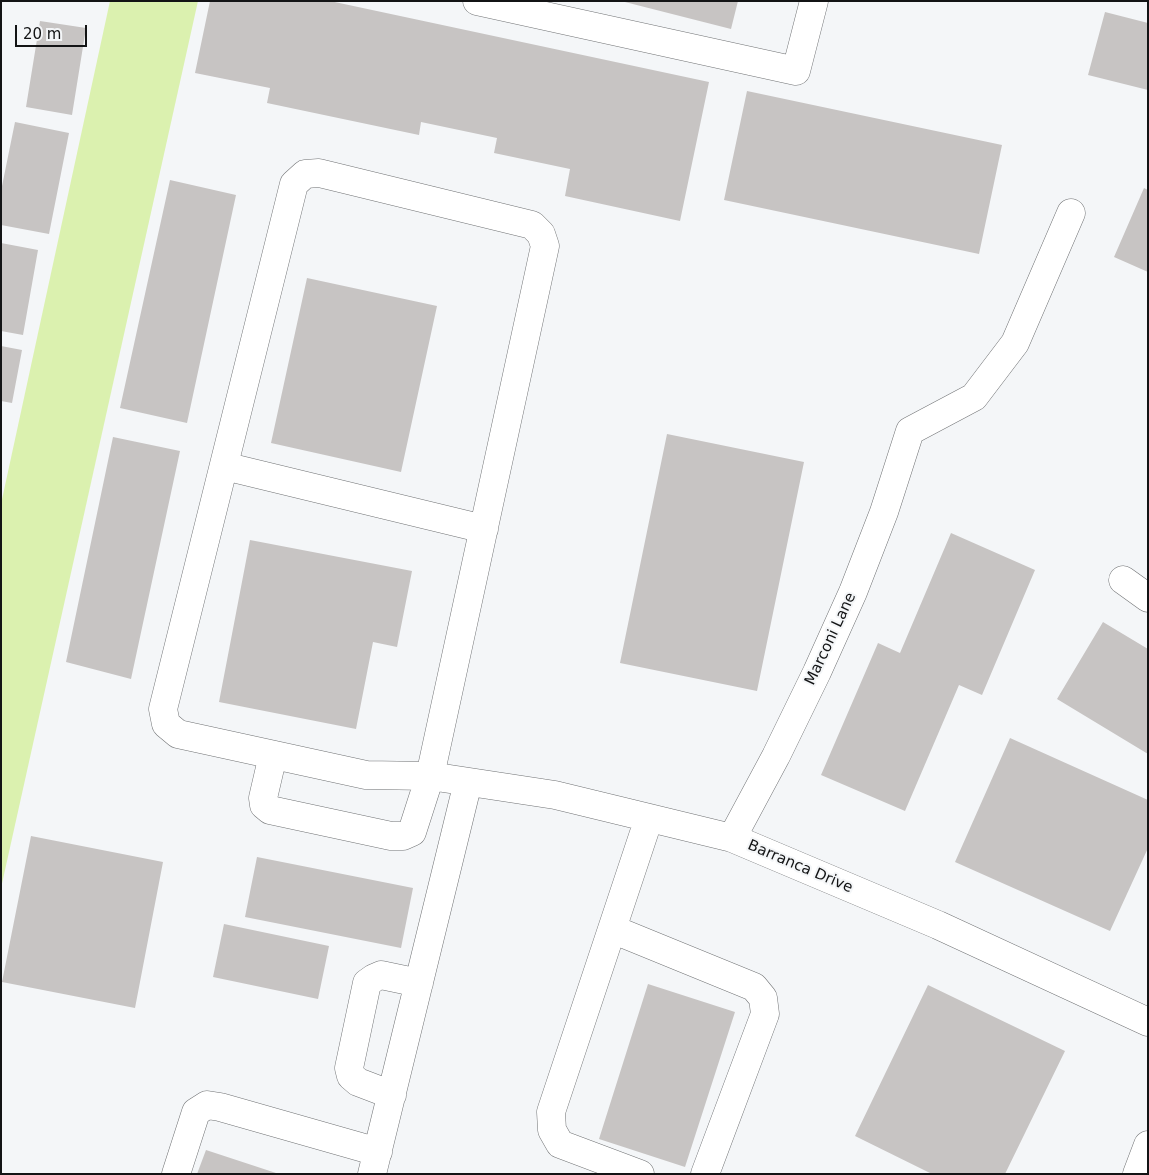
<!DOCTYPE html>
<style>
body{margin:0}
#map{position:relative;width:1149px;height:1175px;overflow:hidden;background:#f4f6f8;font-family:"DejaVu Sans",sans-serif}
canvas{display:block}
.frame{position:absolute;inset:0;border:2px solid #131415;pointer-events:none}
.scale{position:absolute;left:15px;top:25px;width:72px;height:22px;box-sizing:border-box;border:2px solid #131415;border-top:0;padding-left:6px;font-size:15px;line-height:18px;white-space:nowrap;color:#131415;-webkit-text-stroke:4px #f4f6f8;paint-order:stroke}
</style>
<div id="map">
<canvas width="1149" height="1175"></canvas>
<div class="frame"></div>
<div class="scale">20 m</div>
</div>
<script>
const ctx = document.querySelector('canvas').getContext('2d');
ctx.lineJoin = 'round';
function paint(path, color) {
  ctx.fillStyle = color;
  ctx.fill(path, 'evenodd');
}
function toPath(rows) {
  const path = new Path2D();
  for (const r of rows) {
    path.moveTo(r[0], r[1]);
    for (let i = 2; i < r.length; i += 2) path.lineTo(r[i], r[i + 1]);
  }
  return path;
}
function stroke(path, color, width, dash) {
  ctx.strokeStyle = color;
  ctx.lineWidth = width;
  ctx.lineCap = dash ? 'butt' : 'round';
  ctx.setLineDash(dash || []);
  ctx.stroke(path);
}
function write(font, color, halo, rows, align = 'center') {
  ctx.font = font + ' "DejaVu Sans",sans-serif';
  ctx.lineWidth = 4;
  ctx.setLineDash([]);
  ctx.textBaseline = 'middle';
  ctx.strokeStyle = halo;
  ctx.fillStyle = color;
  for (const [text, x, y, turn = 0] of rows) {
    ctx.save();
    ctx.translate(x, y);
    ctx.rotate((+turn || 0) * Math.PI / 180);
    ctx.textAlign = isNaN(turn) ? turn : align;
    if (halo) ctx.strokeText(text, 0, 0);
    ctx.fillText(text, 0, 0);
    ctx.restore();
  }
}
const green = toPath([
 [110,1,198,1,1,888,1,504]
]);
const building = toPath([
 [210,1,330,1,709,82,680,221,565,196,570,169,494,153,497,138,421,122,419,135,267,103,270,88,195,73],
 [621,1,738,1,731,29],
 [1105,12,1148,23,1148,90,1088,75],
 [40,21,86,28,72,115,26,107],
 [747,91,1002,145,979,254,724,200],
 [15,122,69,133,49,234,1,225,1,191],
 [170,180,236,195,187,423,120,408],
 [1144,188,1148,190,1148,272,1114,257],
 [1,243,38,250,23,335,1,331],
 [307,278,437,306,401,472,271,443],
 [1,346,22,350,12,403,1,401],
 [667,434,804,462,757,691,620,663],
 [113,437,180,451,131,679,66,662],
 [951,533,1035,570,982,695,959,685,905,811,821,775,878,643,900,653],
 [250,540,412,571,397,647,373,642,356,729,219,702],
 [1103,622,1148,649,1148,754,1057,699],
 [1010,738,1148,800,1148,848,1110,931,955,862],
 [31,836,163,862,135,1008,2,982],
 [257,857,413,888,401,948,245,917],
 [224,924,329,946,318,999,213,977],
 [648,984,735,1012,685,1167,599,1139],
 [928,985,1065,1051,1005,1174,932,1174,855,1136],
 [206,1150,276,1173,276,1174,197,1174]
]);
const minor = toPath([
 [477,1,796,71,814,1],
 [224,466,484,529],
 [1123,580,1148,598],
 [273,755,263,798,264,805,270,810,391,836,403,836,412,832,430,776,545,246,541,234,532,225,319,173,305,174,294,184,163,709,166,724,178,734,366,775,430,776,555,795,732,838,938,925,1148,1022],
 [732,838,776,756,817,672,853,592,884,512,910,431,974,397,1015,343,1071,213],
 [612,929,754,987,763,998,765,1014,705,1174],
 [392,1095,358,1082,351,1076,349,1068,367,983,374,978,381,975,419,983],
 [176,1174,196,1112,207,1105,220,1107,378,1152],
 [372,1174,468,782],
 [640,1174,560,1144,552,1130,551,1112,649,818],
 [1137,1174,1148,1145]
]);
const streetNames = [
 ["Marconi Lane",831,639,-65],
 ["Barranca Drive",800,867,23]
];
paint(green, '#dbf1af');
paint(building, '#c7c4c3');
stroke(minor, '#717375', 29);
stroke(minor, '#fff', 28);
write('15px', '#131415', '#f4f6f8', streetNames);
</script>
